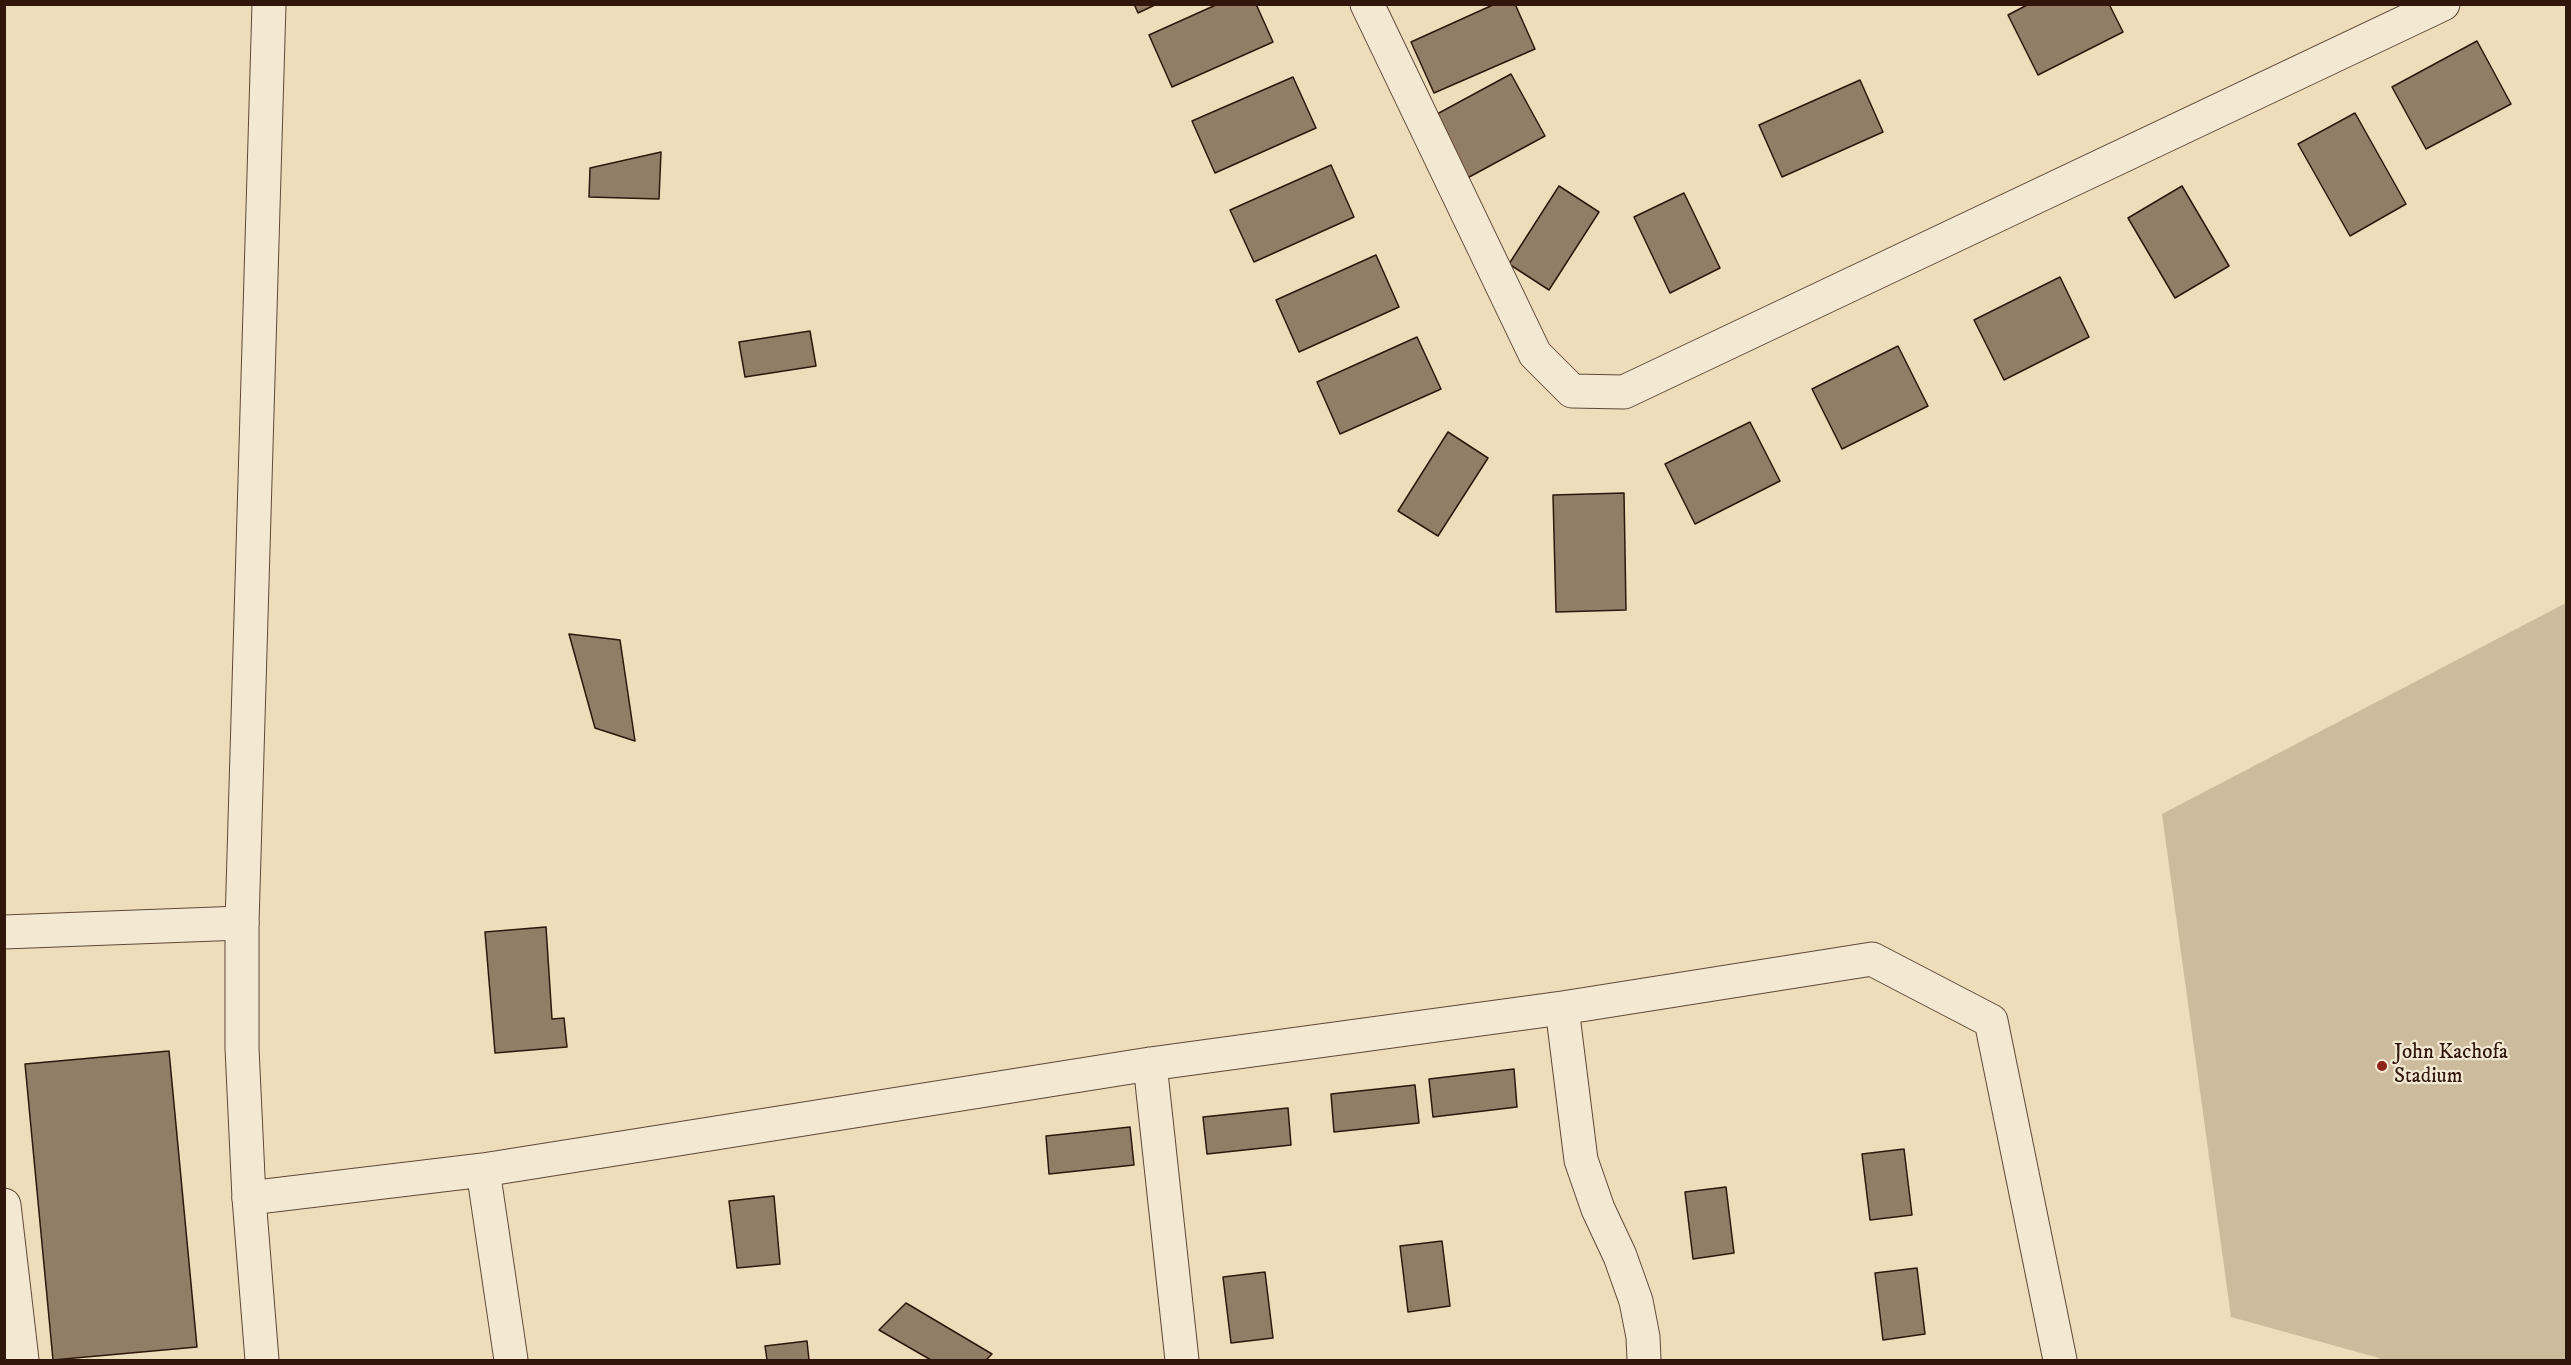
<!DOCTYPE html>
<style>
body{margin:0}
#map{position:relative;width:2571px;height:1365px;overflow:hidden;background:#edddbb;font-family:"IM FELL DW Pica",serif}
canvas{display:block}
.frame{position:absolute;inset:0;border:6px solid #30160b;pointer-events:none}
</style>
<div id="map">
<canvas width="2571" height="1365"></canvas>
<div class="frame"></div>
</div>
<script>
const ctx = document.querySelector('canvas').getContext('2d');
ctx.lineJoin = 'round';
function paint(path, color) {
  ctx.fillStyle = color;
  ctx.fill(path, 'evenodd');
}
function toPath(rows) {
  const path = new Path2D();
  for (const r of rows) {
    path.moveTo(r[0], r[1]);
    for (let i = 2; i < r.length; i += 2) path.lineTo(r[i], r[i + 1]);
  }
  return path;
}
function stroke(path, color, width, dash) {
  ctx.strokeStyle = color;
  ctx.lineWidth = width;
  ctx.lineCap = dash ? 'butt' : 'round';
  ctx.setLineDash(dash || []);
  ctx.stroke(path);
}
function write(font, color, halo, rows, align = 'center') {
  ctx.font = font + ' "IM FELL DW Pica",serif';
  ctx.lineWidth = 4.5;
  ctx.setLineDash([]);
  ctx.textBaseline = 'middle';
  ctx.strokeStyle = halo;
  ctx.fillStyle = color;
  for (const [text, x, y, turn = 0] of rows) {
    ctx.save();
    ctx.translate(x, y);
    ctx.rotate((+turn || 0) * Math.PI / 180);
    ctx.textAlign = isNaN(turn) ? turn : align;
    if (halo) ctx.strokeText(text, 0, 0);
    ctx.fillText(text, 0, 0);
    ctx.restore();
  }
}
const green = toPath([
 [2566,603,2566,1360,2381,1360,2379,1358,2231,1317,2162,814]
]);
const building = toPath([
 [1134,4,1157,4,1138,13,1134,4],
 [1218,4,1256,4,1273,42,1172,87,1149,35,1218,4],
 [1495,4,1515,4,1535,49,1434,93,1411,42,1495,4],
 [2029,4,2109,4,2123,32,2038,75,2008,15,2029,4],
 [2477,41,2511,104,2426,149,2392,87,2477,41],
 [1511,74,1545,136,1460,182,1426,120,1511,74],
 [1293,77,1316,128,1215,173,1192,121,1293,77],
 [1860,80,1883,132,1782,177,1759,125,1860,80],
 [2355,113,2406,204,2350,236,2298,144,2355,113],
 [661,152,659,199,589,197,590,168,661,152],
 [1331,165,1354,217,1254,262,1230,210,1331,165],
 [1559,186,1599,212,1549,290,1509,264,1559,186],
 [2182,186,2229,266,2175,298,2128,218,2182,186],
 [1684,193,1720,268,1670,293,1634,217,1684,193],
 [1376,255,1399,307,1299,352,1276,300,1376,255],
 [2060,277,2089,337,2004,380,1974,320,2060,277],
 [810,331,816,366,745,377,739,342,810,331],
 [1417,337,1441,389,1340,434,1317,382,1417,337],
 [1898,346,1928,406,1842,449,1812,389,1898,346],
 [1750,422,1780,481,1695,524,1665,464,1750,422],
 [1448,432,1488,458,1438,536,1398,511,1448,432],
 [1624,493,1626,610,1556,612,1553,495,1624,493],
 [569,634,620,640,635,741,595,728,569,634],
 [546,927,552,1019,564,1018,567,1047,495,1053,485,932,546,927],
 [169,1051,197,1347,53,1360,25,1064,169,1051],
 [1514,1069,1517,1107,1433,1117,1429,1079,1514,1069],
 [1415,1085,1419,1123,1334,1132,1331,1094,1415,1085],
 [1288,1108,1291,1145,1207,1154,1203,1117,1288,1108],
 [1130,1127,1134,1165,1049,1174,1046,1136,1130,1127],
 [1904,1149,1912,1215,1870,1220,1862,1154,1904,1149],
 [1726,1187,1734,1253,1693,1259,1685,1192,1726,1187],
 [774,1196,780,1264,737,1268,729,1201,774,1196],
 [1442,1241,1450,1306,1408,1312,1400,1246,1442,1241],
 [1917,1268,1925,1334,1883,1340,1875,1273,1917,1268],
 [1265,1272,1273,1338,1231,1343,1223,1277,1265,1272],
 [906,1303,992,1354,986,1360,931,1360,879,1330,906,1303],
 [807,1341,809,1360,767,1360,765,1346,807,1341]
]);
const minor = toPath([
 [1367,4,1535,354,1572,391,1624,392,2443,4],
 [4,932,242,923],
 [1562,1008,1581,1160,1598,1209,1620,1256,1636,1301,1643,1337,1644,1360],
 [1150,1064,1182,1360],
 [483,1170,511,1360],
 [249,1198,483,1170,1150,1064,1562,1008,1872,959,1991,1021,2060,1360],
 [4,1205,22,1360]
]);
const tertiary = toPath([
 [262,1360,249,1198,242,1048,242,923,269,4]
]);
const markers = [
 [2382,1066,6,"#8f2418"]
];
const poiNames = [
 ["John Kachofa",2394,1054],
 ["Stadium",2394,1078]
];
paint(green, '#cdbb9d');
paint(building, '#927d67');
stroke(building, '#30160b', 1.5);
stroke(minor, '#5f4837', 35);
stroke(tertiary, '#5f4837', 35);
stroke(minor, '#f3e9d3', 33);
stroke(tertiary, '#f3e9d3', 33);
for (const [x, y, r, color] of markers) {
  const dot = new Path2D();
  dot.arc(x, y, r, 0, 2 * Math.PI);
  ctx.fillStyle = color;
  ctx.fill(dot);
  stroke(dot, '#f3e9d3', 2);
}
write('21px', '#30160b', '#f3e9d3', poiNames, 'left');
</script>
